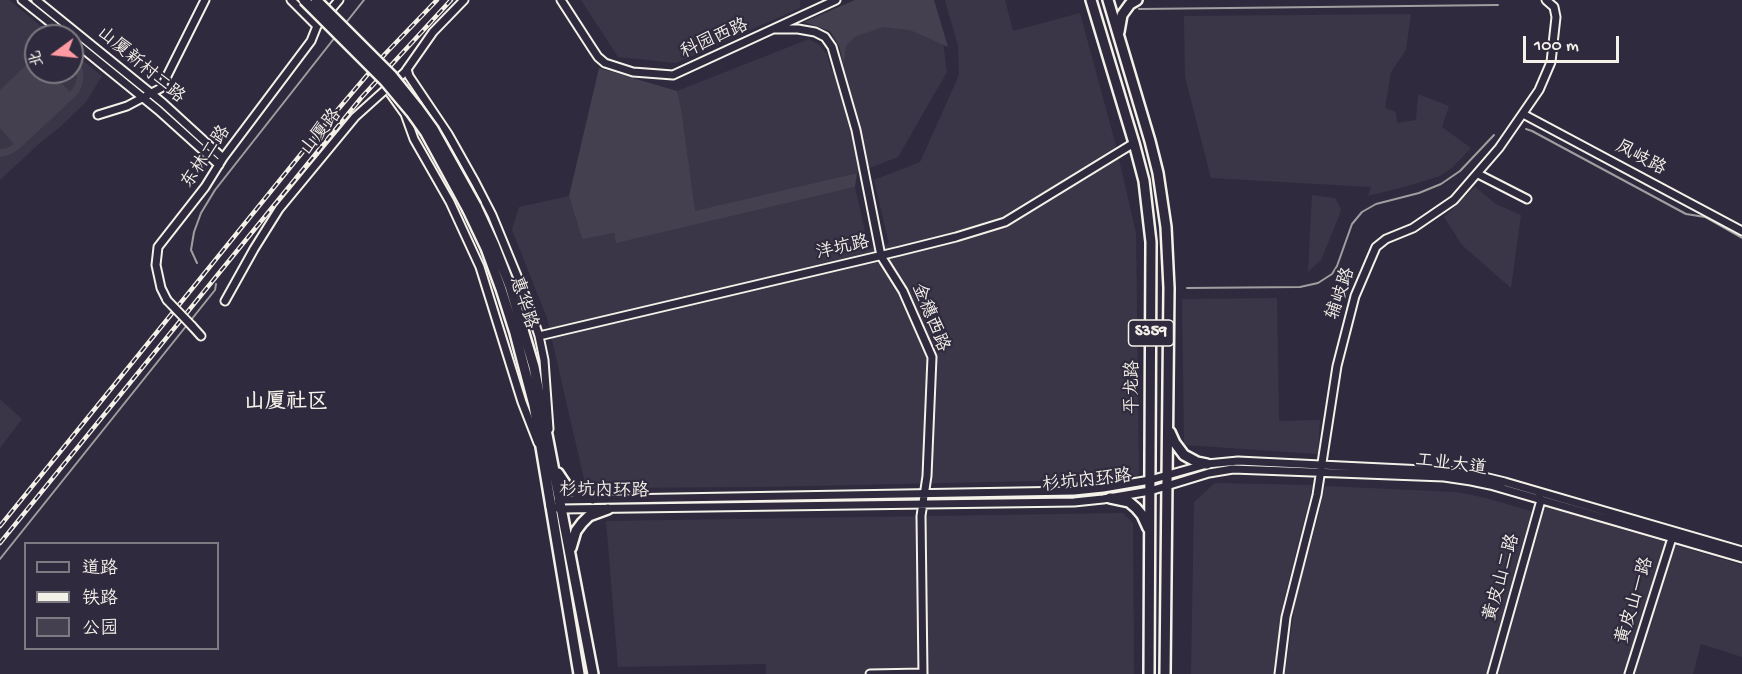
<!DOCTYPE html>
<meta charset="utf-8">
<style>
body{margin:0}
#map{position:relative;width:1742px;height:674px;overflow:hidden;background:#2f2a3d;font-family:"Gochi Hand","LXGW WenKai TC",sans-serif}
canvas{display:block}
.legend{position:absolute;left:24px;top:542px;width:195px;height:108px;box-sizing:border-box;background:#2f2a3d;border:2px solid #7e7a81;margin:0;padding:8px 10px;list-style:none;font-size:18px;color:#f4f1e8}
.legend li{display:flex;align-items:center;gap:12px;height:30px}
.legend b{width:30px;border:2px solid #7e7a81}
.north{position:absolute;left:24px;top:24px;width:60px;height:60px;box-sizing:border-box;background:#2f2a3d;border:2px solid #7e7a81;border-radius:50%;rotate:255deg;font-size:16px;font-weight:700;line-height:24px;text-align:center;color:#f4f1e8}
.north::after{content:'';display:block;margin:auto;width:21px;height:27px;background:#ff9aa2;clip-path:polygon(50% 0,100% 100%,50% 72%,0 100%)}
.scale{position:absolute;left:1523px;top:36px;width:96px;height:27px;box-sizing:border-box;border:3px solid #f4f1e8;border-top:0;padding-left:8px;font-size:18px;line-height:21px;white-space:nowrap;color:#f4f1e8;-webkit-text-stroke:4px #2f2a3d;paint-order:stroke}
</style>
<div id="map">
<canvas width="1742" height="674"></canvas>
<ul class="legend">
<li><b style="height:8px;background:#2f2a3d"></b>道路</li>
<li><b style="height:8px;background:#f4f1e8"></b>铁路</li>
<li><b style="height:16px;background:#454050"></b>公园</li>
</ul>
<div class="north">北</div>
<div class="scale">100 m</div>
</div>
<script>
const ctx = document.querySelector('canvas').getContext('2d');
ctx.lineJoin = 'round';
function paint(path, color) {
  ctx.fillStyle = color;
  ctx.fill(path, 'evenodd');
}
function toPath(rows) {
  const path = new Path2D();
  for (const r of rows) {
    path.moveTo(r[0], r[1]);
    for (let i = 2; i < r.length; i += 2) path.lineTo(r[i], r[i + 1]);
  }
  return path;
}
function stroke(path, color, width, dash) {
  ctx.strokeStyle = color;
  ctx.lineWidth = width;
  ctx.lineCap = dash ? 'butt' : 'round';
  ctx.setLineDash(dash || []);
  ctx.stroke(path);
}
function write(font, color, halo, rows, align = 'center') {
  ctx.font = font + ' "Gochi Hand","LXGW WenKai TC",sans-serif';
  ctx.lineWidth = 4.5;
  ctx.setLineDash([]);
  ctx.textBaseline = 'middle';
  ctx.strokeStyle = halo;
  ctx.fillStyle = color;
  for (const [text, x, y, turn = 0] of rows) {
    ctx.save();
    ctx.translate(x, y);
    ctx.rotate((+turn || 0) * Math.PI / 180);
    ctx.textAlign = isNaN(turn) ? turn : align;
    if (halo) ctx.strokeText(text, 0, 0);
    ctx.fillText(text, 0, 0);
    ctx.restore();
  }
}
const built = toPath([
 [0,0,9,0,53,36,36,36,36,72,72,72,72,52,102,76,86,102,59,128,41,142,0,180],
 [581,0,800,0,800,8,676,63,618,57],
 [945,0,1005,0,1013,31,1080,13,1114,138,1136,233,1139,474,1134,479,762,487,586,488,547,318,512,230,519,207,569,196,582,238,614,233,617,242,855,187,869,249,889,244,874,180,920,162,959,75,958,46],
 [1411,14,1406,50,1391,72,1385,108,1396,112,1397,123,1416,120,1418,94,1449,106,1442,127,1471,148,1453,167,1440,176,1411,185,1368,196,1371,187,1211,178,1185,77,1184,16],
 [901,24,943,42,947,72,898,157,857,173,694,212,681,108,677,91,809,39,819,45,827,54,831,70,844,66,846,46,855,37,883,26],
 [1475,187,1496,204,1521,215,1511,288,1462,245,1444,217],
 [1312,195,1335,198,1341,209,1339,216,1321,260,1308,272],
 [1277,298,1279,421,1320,420,1318,454,1184,445,1182,299],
 [0,399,22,419,0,448],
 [1215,483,1313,485,1284,600,1273,674,1191,674,1194,502],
 [1325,486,1457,492,1486,498,1534,512,1487,674,1285,674,1295,603,1319,513],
 [1545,506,1742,565,1742,657,1701,644,1693,674,1496,674],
 [1123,513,1133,523,1134,674,766,674,766,664,618,667,606,521]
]);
const green = toPath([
 [855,0,934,0,948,47,910,30,883,27,855,37,846,46,844,66,839,46,830,31,804,22],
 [72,54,78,60,83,71,83,82,79,93,19,149,9,155,0,157,0,149,7,148,14,144,0,128,0,90,36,56,36,72,51,72,70,92,75,85,77,77,72,64],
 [599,68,677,91,681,108,695,211,857,173,855,187,616,243,614,233,582,239,569,196]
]);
const stream = toPath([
 [1139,9,1498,5],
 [345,24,364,0],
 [1526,129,1532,131,1686,214,1705,217,1742,238],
 [197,263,191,250,194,232,201,213,215,190,336,36],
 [1187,288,1300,287,1318,283,1332,274,1337,266,1352,224,1362,212,1376,204,1419,193,1441,184,1460,171,1494,135],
 [191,320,215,290,216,284],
 [0,559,187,325]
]);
const minor = toPath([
 [22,0,67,36],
 [36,0,163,103,223,158],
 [291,0,317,26],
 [561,0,592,48,598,57,605,63,633,72,673,75,836,0],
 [775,29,798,29,815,32,825,37,832,47,856,130,881,256,903,291,932,357,927,476,921,516,923,674],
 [72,40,158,110,219,165],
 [407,69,409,76,448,134,475,182,492,215,527,300,539,336,544,360,549,429],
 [390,93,405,114,414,139,450,202,480,267,522,402,538,443],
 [1523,114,1742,231],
 [98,115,127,106,161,88,205,0],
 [1478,174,1527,199],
 [167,300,161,288,156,265,158,247,205,187,223,158,311,41,317,26,339,0],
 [225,301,254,249,279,209,355,117,405,72,433,32,464,0],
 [192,326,201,336],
 [539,336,900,251,956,237,1005,222,1134,143],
 [558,501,560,500,1074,491,1103,488,1150,480,1207,464,1238,461,1445,471,1472,474,1505,482,1742,551],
 [550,506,562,509,1074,502,1103,499,1150,491,1209,473,1233,469,1444,477,1471,481,1490,485,1742,558],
 [870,674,923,673],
 [1279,674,1286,617,1317,495,1337,366,1355,296,1376,247,1386,239,1413,228,1454,200,1499,148,1539,90,1551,62,1556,17,1554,7,1546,0],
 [1492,674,1541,500,1539,497],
 [1629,674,1672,538]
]);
const major = toPath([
 [1091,0,1134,143,1144,181,1151,242,1149,674],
 [1108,0,1150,141,1158,173,1166,227,1169,288,1165,674],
 [1119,32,1122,15,1130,4,1137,0],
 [476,206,494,245,510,286,534,367,593,674],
 [468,210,486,248,501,289,515,333,534,405,579,674],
 [1170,432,1175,443,1184,455,1197,462,1207,464],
 [558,473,566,485,574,492,593,499],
 [1110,498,1129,502,1136,508,1142,515,1148,528],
 [571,548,576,531,582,523,589,516,608,509]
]);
const rail = toPath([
 [0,526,318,133,385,54,437,0],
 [0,543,361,98,451,0]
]);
const minorBridge = toPath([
 [167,300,192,326]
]);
const majorBridge = toPath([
 [304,0,385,81,411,112,426,133,468,210],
 [316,0,392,76,417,107,433,129,476,206]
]);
const shields = [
 [1151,333,45]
];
const shieldNames = [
 ["S359",1151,333]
];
const streetNames = [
 ["科园西路",715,40,-24],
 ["山厦新村二路",140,66,40],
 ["山厦路",322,133,-51],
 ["东林二路",207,158,-55],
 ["凤岐路",1640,159,28],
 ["洋坑路",843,249,-13],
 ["辅岐路",1342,294,-71],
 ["惠华路",522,303,72],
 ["金穗西路",929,318,68],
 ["平龙路",1134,387,-90],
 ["工业大道",1451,466,7],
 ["杉坑内环路",1087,482,-6],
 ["杉坑内环路",604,492,1],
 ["黄皮山二路",1503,578,-74],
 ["黄皮山一路",1636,601,-73]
];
const quarterNames = [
 ["山厦社区",286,404]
];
paint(built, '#3b3647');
paint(green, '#454050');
stroke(stream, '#a19ea0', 2);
stroke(minor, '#f4f1e8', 11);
stroke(major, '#f4f1e8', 14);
stroke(minor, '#2f2a3d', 7);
stroke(major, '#2f2a3d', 9);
stroke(rail, '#f4f1e8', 4.5);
stroke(rail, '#2f2a3d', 2, [7]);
stroke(minorBridge, '#f4f1e8', 11, []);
stroke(majorBridge, '#f4f1e8', 14, []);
stroke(minorBridge, '#2f2a3d', 7);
stroke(majorBridge, '#2f2a3d', 9);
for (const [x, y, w] of shields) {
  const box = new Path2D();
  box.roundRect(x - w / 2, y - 13, w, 26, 4.5);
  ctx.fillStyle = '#2f2a3d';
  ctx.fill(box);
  stroke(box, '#f4f1e8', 1.5);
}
write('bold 16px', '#f4f1e8', null, shieldNames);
write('18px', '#f4f1e8', '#2f2a3d', streetNames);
write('bold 21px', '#f4f1e8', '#2f2a3d', quarterNames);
</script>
